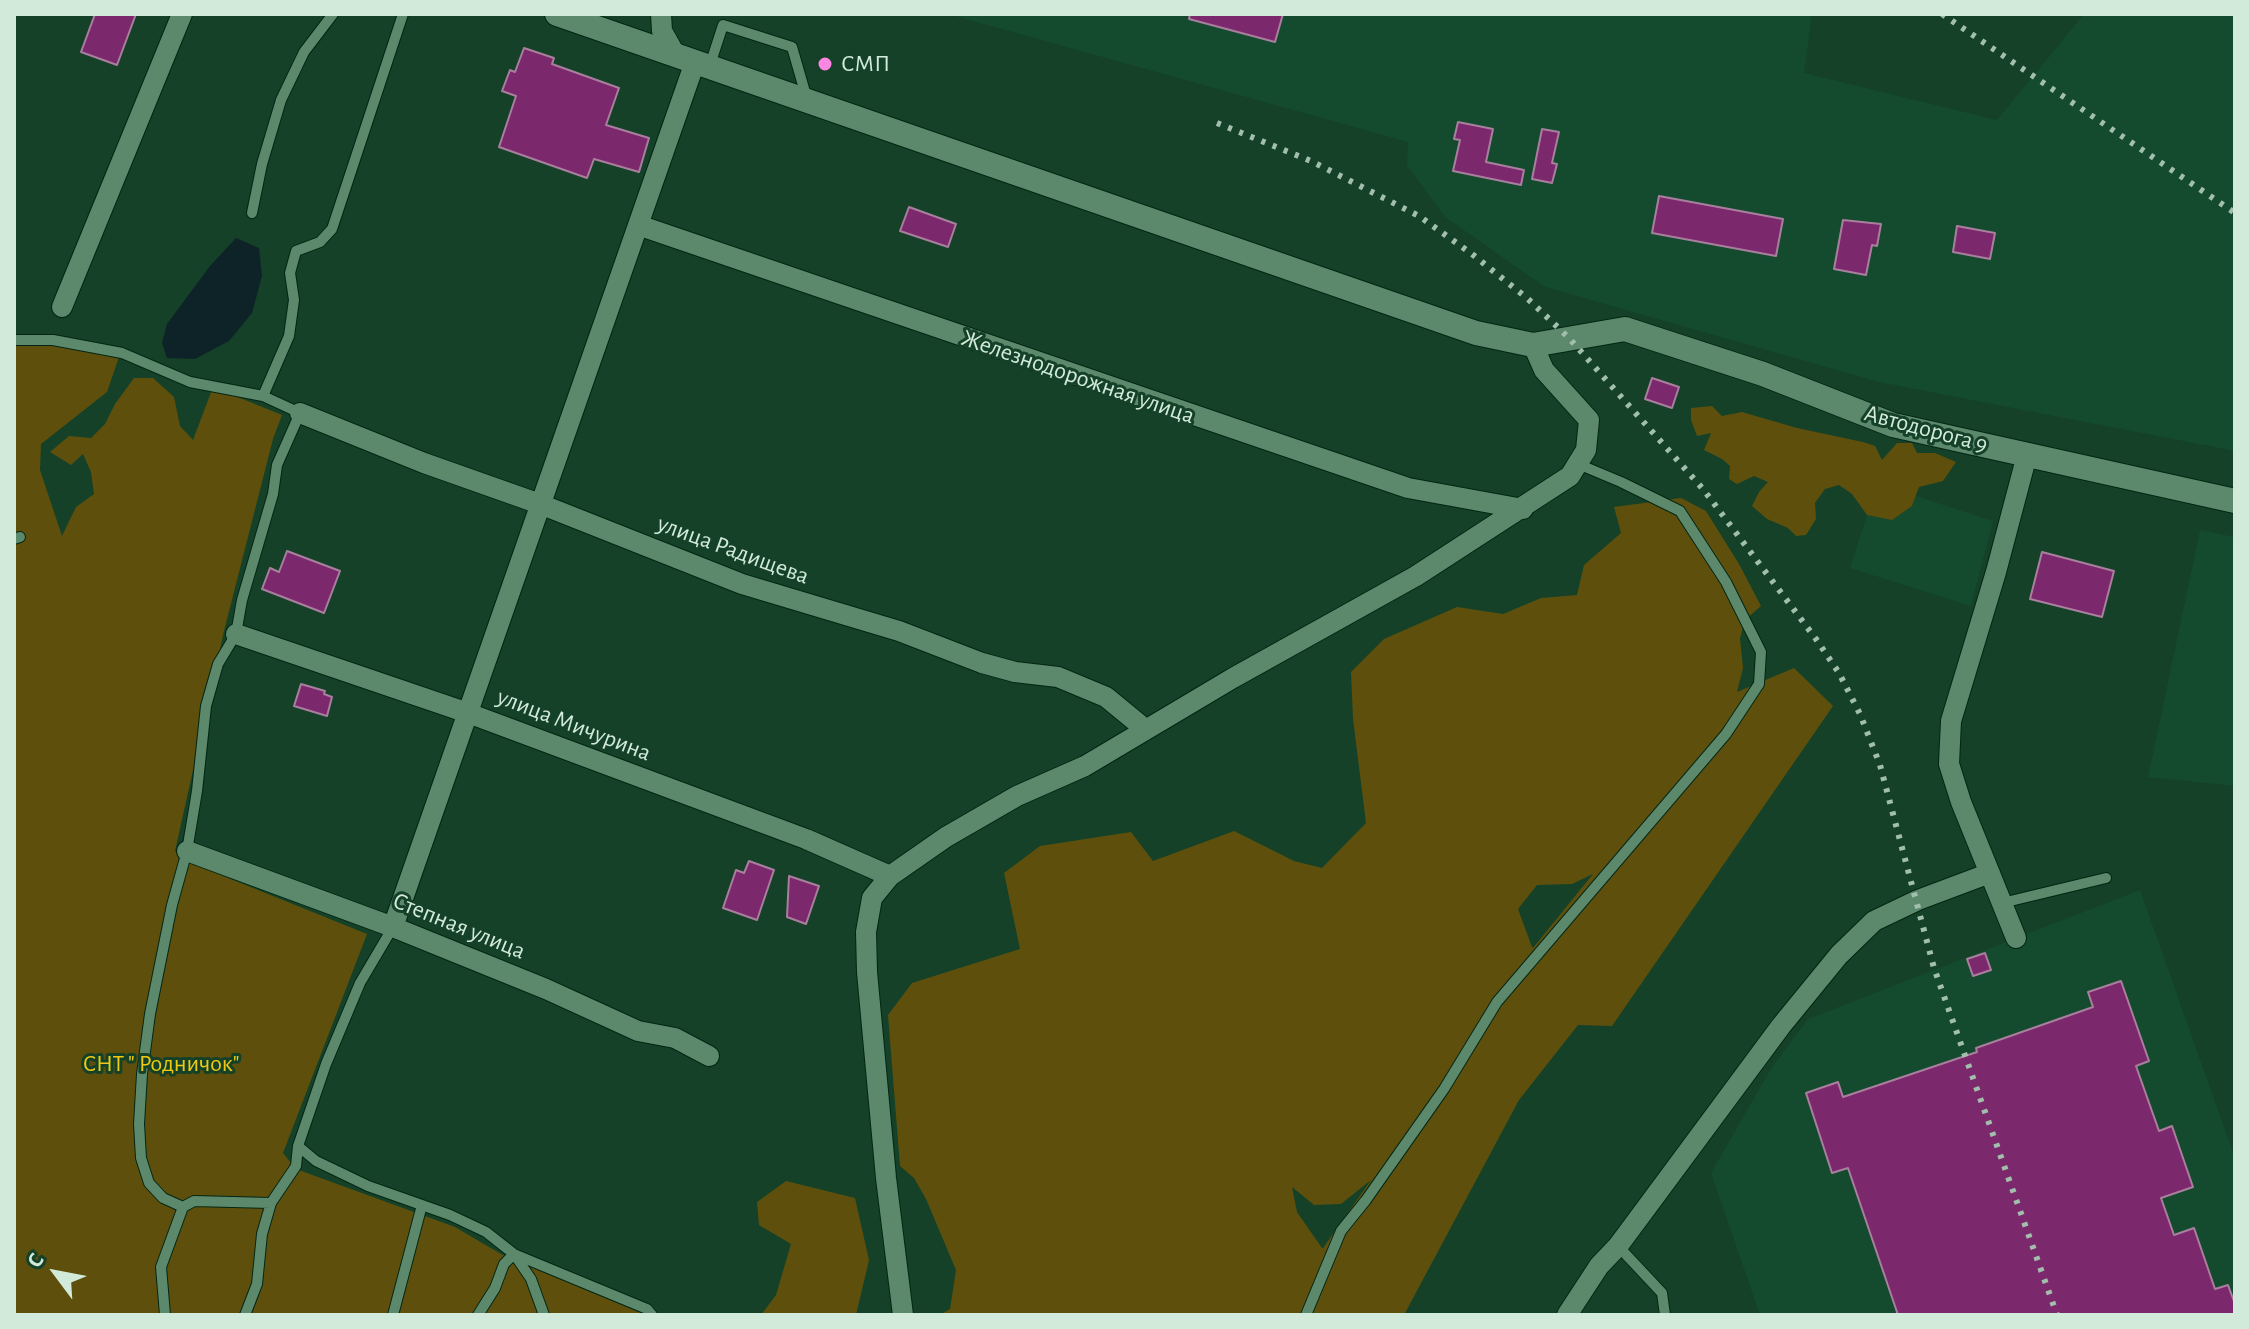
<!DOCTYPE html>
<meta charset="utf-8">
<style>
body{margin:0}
#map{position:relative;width:2249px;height:1329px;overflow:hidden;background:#144128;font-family:"Alegreya Sans",sans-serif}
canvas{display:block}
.frame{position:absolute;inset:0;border:16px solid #d2eada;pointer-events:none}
.north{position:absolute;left:16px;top:1233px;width:80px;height:80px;-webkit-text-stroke:6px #144128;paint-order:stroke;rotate:302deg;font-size:22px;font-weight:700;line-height:32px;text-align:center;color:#d2eada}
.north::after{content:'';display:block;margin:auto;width:28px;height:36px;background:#d2eada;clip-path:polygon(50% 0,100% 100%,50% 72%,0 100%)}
</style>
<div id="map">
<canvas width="2249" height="1329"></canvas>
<div class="frame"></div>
<div class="north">С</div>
</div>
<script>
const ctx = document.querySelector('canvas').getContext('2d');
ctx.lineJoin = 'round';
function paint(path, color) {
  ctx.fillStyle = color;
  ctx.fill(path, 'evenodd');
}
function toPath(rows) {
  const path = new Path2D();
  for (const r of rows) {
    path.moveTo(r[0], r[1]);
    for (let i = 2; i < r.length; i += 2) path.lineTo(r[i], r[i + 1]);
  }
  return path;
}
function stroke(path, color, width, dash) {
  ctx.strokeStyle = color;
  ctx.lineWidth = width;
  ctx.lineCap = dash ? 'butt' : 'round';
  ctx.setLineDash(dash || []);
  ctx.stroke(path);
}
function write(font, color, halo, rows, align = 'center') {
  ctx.font = font + ' "Alegreya Sans",sans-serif';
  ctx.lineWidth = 6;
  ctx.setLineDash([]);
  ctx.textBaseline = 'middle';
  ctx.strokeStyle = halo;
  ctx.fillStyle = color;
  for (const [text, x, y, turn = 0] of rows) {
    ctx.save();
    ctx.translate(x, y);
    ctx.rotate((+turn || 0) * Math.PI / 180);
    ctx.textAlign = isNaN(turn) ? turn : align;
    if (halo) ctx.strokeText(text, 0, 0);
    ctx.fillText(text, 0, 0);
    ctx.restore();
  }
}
const built = toPath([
 [948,14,1812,14,1804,73,1997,120,2084,14,2235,14,2235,451,1879,382,1545,287,1445,217,1407,165,1408,142],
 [1916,496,1993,521,1971,606,1850,568,1867,515,1892,520,1912,506],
 [2200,530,2235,537,2235,786,2148,777],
 [2140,890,2235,1158,2235,1315,1760,1315,1711,1173,1772,1067,1808,1019]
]);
const green = toPath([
 [56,339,119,357,107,392,41,444,40,470,62,536,76,507,94,494,91,472,83,454,71,465,50,452,69,436,91,438,105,424,115,404,134,378,153,378,174,397,180,426,193,440,213,387,282,415,273,439,224,631,175,851,196,865,367,934,283,1153,296,1169,455,1227,501,1254,646,1315,14,1315,14,340],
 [1712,406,1722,416,1742,412,1797,428,1863,442,1875,446,1882,460,1897,443,1912,443,1917,453,1935,453,1956,462,1943,481,1919,487,1912,506,1892,520,1867,515,1852,494,1839,485,1825,489,1815,503,1816,519,1806,535,1796,536,1788,528,1767,519,1752,506,1759,492,1768,482,1754,476,1737,484,1729,479,1730,466,1722,459,1704,450,1711,433,1697,436,1691,420,1691,408],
 [1681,498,1706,511,1739,564,1761,606,1745,620,1740,638,1743,668,1737,692,1794,668,1833,706,1612,1026,1578,1025,1519,1100,1404,1315,940,1315,950,1309,956,1270,926,1199,914,1178,900,1166,888,1015,912,983,1020,949,1004,873,1040,846,1131,832,1153,861,1234,831,1294,861,1322,868,1366,823,1353,719,1351,672,1384,639,1457,607,1503,614,1541,598,1577,595,1584,565,1621,533,1614,507],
 [1593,874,1533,948,1532,947,1518,909,1537,885,1572,884],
 [1371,1180,1323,1248,1322,1248,1297,1212,1292,1187,1314,1205,1341,1204],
 [786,1181,855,1198,869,1260,856,1315,761,1315,776,1295,791,1244,759,1225,757,1202]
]);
const water = toPath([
 [236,238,259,248,262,276,252,313,229,341,195,359,167,358,162,343,167,324,210,266]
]);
const building = toPath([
 [95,14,136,14,117,65,81,52,95,14],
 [1190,14,1283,14,1275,42,1189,19,1190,14],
 [524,48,554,58,552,64,619,88,606,125,649,138,639,172,594,159,587,178,499,147,516,96,502,91,510,70,515,72,524,48],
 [1458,122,1493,129,1486,162,1524,170,1521,185,1453,171,1460,140,1454,139,1458,122],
 [1542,129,1559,132,1552,163,1557,164,1552,183,1532,179,1542,129],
 [1659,196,1783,219,1776,256,1652,233,1659,196],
 [909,207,956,224,948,247,900,231,909,207],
 [1843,220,1881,224,1877,246,1872,245,1866,275,1834,269,1843,220],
 [1957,226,1995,233,1990,259,1953,252,1957,226],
 [1652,378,1679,387,1672,408,1645,399,1652,378],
 [287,551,340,571,324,613,262,589,270,568,279,572,287,551],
 [2042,552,2114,571,2102,617,2030,599,2042,552],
 [301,684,325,691,324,694,332,697,327,716,294,706,301,684],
 [749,861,774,870,757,920,723,908,736,870,744,873,749,861],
 [789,876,819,886,806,924,787,917,789,876],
 [1985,953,1991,970,1973,976,1967,959,1985,953],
 [2121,981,2149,1061,2136,1066,2159,1131,2172,1126,2193,1187,2161,1198,2174,1235,2194,1228,2215,1289,2228,1285,2235,1304,2235,1315,1898,1315,1848,1168,1832,1173,1806,1093,1838,1082,1843,1097,1977,1052,1976,1048,2093,1007,2088,992,2121,981]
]);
const lane = toPath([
 [710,65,723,25,792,47,807,99],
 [252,213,262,164,281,100,304,52,333,14],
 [14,340,53,340,122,353,190,382,263,396,300,413,277,465,273,494,242,600,236,634,218,664,206,706,197,791,187,851,172,905,150,1014,142,1074,139,1124,141,1158,149,1183,163,1198,183,1207],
 [263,396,289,336,294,300,290,273,296,251,320,242,332,229,403,14],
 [14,539,20,537],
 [2002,903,2106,878],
 [298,1146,316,1161,368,1186,450,1215,486,1232,514,1254,647,1309,652,1315],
 [1618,1246,1662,1293,1665,1315],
 [165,1315,161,1267,183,1207,194,1201,271,1203],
 [245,1315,257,1284,262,1234,271,1203,296,1166,298,1146,326,1064,360,983,393,927],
 [393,1315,422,1205],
 [478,1315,495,1288,504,1264,514,1254,531,1279,544,1315],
 [1306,1315,1341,1231,1366,1200,1444,1089,1497,1002,1726,734,1759,684,1761,652,1726,582,1680,511,1621,482,1578,464]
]);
const street = toPath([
 [661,14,662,31,676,56],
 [638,225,1408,488,1523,509],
 [62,307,182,14],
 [300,413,424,463,540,504,742,584,899,631,982,663,1015,672,1058,677,1106,697,1145,729],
 [236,634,468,713,806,839,890,876],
 [187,851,393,927,546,989,638,1031,675,1038,709,1056],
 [393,927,695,62],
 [2016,938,1961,802,1949,764,1951,721,1996,572,2027,455],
 [903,1315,886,1178,867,972,866,932,872,898,890,876,946,837,1017,796,1085,766,1233,678,1416,576,1570,476,1586,450,1589,420,1544,370,1533,345],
 [1567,1315,1599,1266,1618,1246,1781,1026,1839,955,1874,921,1918,900,1990,873]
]);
const secondary = toPath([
 [557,14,1476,333,1533,345,1625,329,1763,374,1893,425,2235,501]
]);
const rail = toPath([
 [1942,14,2235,213],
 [1217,123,1311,161,1419,216,1472,254,1528,299,1568,337,1703,489,1816,639,1839,673,1860,714,1880,765,1934,968,2057,1315]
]);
const markers = [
 [825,64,8,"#fd86e2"]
];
const poiNames = [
 ["СМП",841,64]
];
const streetNames = [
 ["Железнодорожная улица",1078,377,19],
 ["Автодорога 9",1926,429,15],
 ["улица Радищева",733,550,20],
 ["улица Мичурина",574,725,21],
 ["Степная улица",459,926,22]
];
const parkNames = [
 ["СНТ \" Родничок\"",161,1064]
];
paint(built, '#144b2e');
paint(green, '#5e500c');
paint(water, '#0e2328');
paint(building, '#7c286c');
stroke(building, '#a97f9e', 2);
stroke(lane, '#032614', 12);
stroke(street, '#032614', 22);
stroke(secondary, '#032614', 26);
stroke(lane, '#5c896c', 10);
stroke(street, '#5c896c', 20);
stroke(secondary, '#5c896c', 24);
stroke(rail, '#a2bfad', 6, [4, 8]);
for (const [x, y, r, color] of markers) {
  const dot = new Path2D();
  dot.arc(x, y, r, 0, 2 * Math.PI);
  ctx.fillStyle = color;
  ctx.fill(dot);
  stroke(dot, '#144128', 3);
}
write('24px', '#d2eada', '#144128', poiNames, 'left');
write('24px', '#d2eada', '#144128', streetNames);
write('24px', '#edca11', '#144128', parkNames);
</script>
